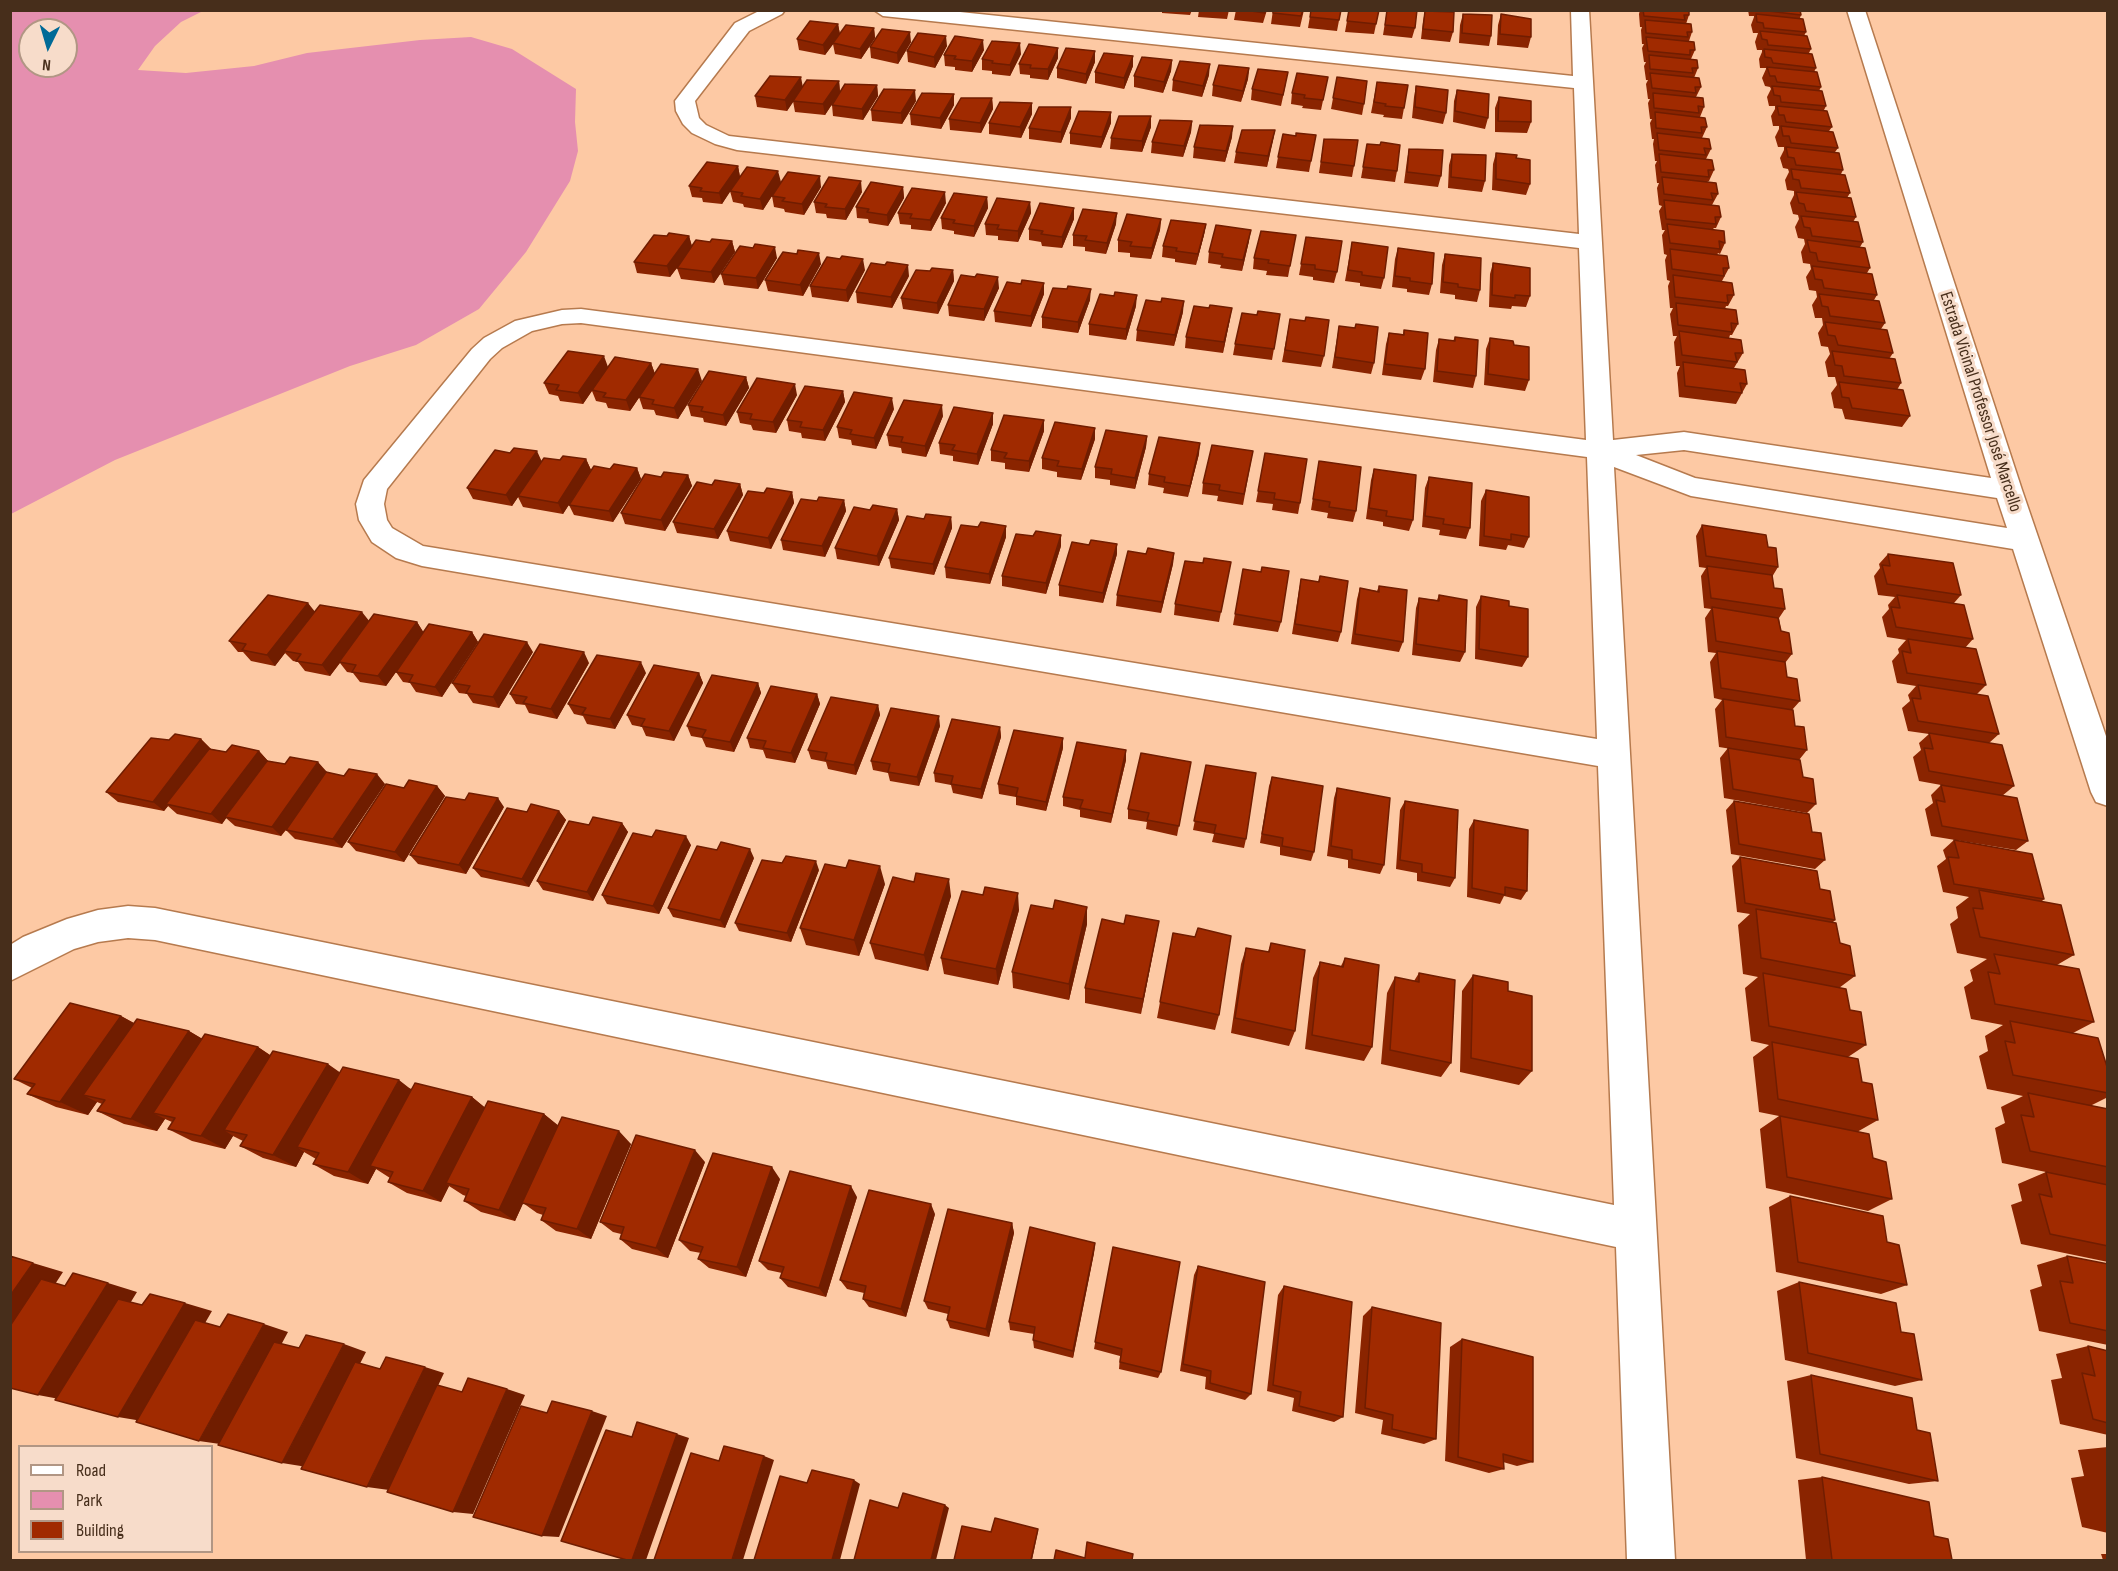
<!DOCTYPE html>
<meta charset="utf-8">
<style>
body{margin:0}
#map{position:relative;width:2118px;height:1571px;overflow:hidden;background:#fdc9a4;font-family:"Sofia Sans Condensed",sans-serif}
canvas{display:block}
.frame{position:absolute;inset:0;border:12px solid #472e1b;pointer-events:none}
.legend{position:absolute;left:18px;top:1445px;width:195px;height:108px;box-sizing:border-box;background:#f7dcca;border:2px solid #b19684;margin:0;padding:8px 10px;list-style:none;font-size:18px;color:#472e1b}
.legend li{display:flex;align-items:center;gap:12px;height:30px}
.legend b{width:30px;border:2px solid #b19684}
.north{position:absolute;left:18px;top:18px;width:60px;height:60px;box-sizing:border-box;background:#f7dcca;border:2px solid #b19684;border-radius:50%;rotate:185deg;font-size:16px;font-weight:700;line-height:24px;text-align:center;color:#472e1b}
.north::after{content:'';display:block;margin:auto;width:21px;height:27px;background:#006a97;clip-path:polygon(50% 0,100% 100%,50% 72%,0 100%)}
</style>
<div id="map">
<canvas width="2118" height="1571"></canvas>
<div class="frame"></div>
<ul class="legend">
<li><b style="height:8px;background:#fff"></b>Road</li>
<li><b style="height:16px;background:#e58faf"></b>Park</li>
<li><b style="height:16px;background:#a02a00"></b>Building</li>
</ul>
<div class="north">N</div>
</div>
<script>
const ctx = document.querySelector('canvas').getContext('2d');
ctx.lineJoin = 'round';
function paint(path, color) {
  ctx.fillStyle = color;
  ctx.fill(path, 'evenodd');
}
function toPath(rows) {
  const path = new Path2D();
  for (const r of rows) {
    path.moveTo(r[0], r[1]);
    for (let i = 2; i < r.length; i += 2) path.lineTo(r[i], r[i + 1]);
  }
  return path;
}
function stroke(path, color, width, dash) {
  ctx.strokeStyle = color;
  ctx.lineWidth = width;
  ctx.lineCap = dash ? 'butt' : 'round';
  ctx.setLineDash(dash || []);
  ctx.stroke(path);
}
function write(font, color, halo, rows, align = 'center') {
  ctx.font = font + ' "Sofia Sans Condensed",sans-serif';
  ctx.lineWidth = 6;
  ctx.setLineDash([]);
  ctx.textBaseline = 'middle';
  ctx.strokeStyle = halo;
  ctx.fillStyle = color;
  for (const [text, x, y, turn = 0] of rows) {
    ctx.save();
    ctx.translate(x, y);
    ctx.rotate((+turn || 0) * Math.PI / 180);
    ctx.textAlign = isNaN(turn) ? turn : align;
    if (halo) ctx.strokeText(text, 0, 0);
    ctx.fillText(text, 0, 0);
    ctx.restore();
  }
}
const green = toPath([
 [11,10,203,11,181,22,155,46,138,70,186,73,254,66,307,53,420,40,471,37,512,49,576,89,575,122,578,151,570,181,526,252,479,309,416,345,350,366,115,460,11,514],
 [30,30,66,30,66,66,30,66]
]);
const street = toPath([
 [761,10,785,10,782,14,749,31,695,101,699,118,706,125,729,136,1579,234,1574,88,883,16,874,10,941,10,1573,76,1571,10,1589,10,1613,440,1684,432,1991,478,1847,10,1865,10,2022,490,2108,742,2108,806,2096,802,2091,792,2013,549,1691,496,1614,467,1675,1560,1627,1560,1616,1247,155,940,128,938,98,942,74,949,10,981,10,945,23,937,67,919,98,910,128,906,155,908,1614,1205,1598,766,422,566,396,558,372,542,359,520,356,504,364,480,472,349,484,338,515,321,562,310,581,309,1586,440,1579,248,737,150,715,144,692,133,683,124,676,111,675,101,735,23,761,10],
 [581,323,1587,457,1597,739,423,546,392,528,387,520,384,504,387,489,490,359,502,348,532,331,562,324,581,323],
 [1684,450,1997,498,2007,528,1695,478,1636,455,1684,450]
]);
const wall = toPath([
 [1162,10,1192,10,1190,15,1162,13],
 [1199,10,1229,10,1227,19,1198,17],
 [1236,10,1267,10,1263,23,1234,20],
 [1273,10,1304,10,1300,27,1271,24],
 [1311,10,1341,10,1337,31,1308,28],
 [1349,10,1379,10,1374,34,1345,32],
 [1387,10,1415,28,1412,38,1383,35],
 [1640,10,1689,10,1689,15,1686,24,1692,32,1689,41,1695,50,1691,59,1698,68,1694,78,1701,87,1696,97,1704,107,1700,117,1707,127,1702,138,1711,149,1706,159,1714,170,1709,181,1707,182,1718,194,1712,205,1710,205,1721,217,1716,228,1714,228,1713,229,1725,243,1720,254,1718,253,1717,255,1729,268,1722,281,1734,295,1728,306,1726,306,1725,309,1738,324,1732,335,1730,335,1729,338,1743,353,1734,368,1747,384,1736,404,1679,397,1677,373,1680,366,1676,366,1674,342,1677,336,1673,336,1670,314,1673,308,1670,308,1668,286,1670,281,1667,280,1665,260,1667,255,1664,254,1662,235,1665,230,1662,230,1659,211,1662,206,1659,205,1657,188,1659,183,1657,183,1655,165,1657,161,1655,161,1653,144,1654,139,1652,139,1650,123,1652,119,1650,119,1648,103,1650,99,1648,99,1646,84,1648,80,1646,80,1644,66,1646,62,1644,62,1642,48,1644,44,1642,44,1641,30,1642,27,1640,27,1639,14],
 [1748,10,1800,10,1801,15,1800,18,1806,32,1804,36,1811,49,1809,53,1816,68,1814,72,1821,87,1819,91,1826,106,1824,110,1832,127,1829,131,1838,148,1835,152,1843,170,1841,174,1850,193,1847,198,1856,217,1853,222,1863,242,1860,247,1870,268,1867,273,1877,295,1874,300,1885,323,1881,329,1893,353,1889,359,1901,383,1897,390,1910,416,1902,427,1845,419,1842,409,1834,408,1831,393,1837,385,1835,377,1828,377,1825,362,1830,354,1828,347,1821,346,1818,333,1823,325,1822,318,1815,318,1812,305,1817,297,1816,291,1809,290,1806,277,1811,269,1810,264,1803,263,1801,252,1805,244,1804,239,1798,238,1795,227,1799,219,1798,215,1793,214,1790,203,1794,195,1794,191,1787,190,1785,180,1789,172,1788,169,1783,168,1780,158,1784,150,1784,147,1778,147,1775,137,1779,129,1779,126,1773,126,1771,116,1775,109,1775,106,1769,106,1767,97,1771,89,1770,87,1765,86,1762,78,1766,69,1766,68,1760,68,1759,59,1762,52,1762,50,1757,50,1755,42,1758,33,1753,33,1751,25,1754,17,1754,16,1749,16],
 [1425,11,1453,32,1450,42,1421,39,1423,21],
 [1463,14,1491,36,1489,46,1459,43,1460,25],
 [1501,14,1531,37,1528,48,1497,45,1498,25],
 [838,24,840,34,874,28,875,38,861,59,835,54,833,44,825,55,799,50,797,39],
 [911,42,898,64,871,58,870,47],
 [947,46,935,68,908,62,907,51],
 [984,50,972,72,955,70,955,67,945,66,944,55],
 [1021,54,1010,76,992,74,992,71,982,70,982,59],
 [1133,56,1133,66,1124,89,1095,83,1095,72],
 [1058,58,1048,80,1030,78,1030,75,1020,74,1019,64],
 [1172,60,1171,71,1163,93,1134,87,1134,76],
 [1095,62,1086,84,1057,78,1057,68],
 [1249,68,1248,79,1241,102,1212,96,1213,85],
 [1209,75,1202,97,1172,91,1173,80],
 [1328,77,1321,110,1302,108,1303,106,1291,104,1292,93],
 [1337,77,1364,104,1362,115,1331,109],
 [839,81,840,92,825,115,795,112,793,101,787,111,757,107,755,96],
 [1377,82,1404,108,1402,119,1383,117,1384,115,1371,113],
 [1286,83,1281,106,1251,100,1252,89],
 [877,85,878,96,863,120,833,116,832,105],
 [1416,86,1446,113,1443,124,1412,118,1414,97],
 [1457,90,1488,118,1485,129,1453,122,1454,101],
 [954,94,954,105,941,129,911,125,910,114],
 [1499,97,1531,122,1527,133,1495,132,1495,108],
 [992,98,993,109,981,133,950,130,949,119],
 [916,101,902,124,872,121,871,110],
 [1111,112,1111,123,1101,148,1070,144,1070,133],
 [1032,114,1021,138,989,134,989,123],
 [1151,116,1151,127,1142,152,1110,149,1111,138],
 [1071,118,1061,143,1029,139,1029,128],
 [1192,121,1191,132,1183,157,1151,153,1152,142],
 [1275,130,1267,167,1234,163,1236,152],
 [1316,135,1309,172,1276,168,1278,157,1296,136],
 [1232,137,1225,162,1193,158,1194,147],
 [1324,139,1354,166,1352,177,1319,173],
 [1367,144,1380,145,1397,171,1395,182,1361,178],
 [1409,149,1441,176,1438,187,1404,183,1407,160],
 [1496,153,1530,184,1526,195,1492,190,1493,164],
 [1452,154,1485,181,1482,192,1448,188,1449,165],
 [738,166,740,177,781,182,763,210,744,207,743,204,733,202,730,191,722,204,703,202,702,198,692,197,689,186],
 [821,187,804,215,785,212,784,209,774,207,772,196],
 [903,187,904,198,888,226,869,223,868,219,857,218,856,207],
 [862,192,846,220,827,218,826,214,816,213,814,202],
 [987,197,988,208,974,237,954,234,954,231,942,229,941,218],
 [1030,202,1031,213,1018,242,998,240,998,236,986,235,985,224],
 [946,203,931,231,911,229,911,225,900,224,898,213],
 [1074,208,1074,219,1062,248,1042,246,1041,242,1029,240,1029,229],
 [1161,219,1160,230,1151,259,1130,257,1130,253,1118,252,1118,240],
 [1116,224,1106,254,1085,251,1085,247,1073,246,1073,235],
 [1206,224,1204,235,1196,265,1175,262,1175,259,1162,257,1163,246],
 [1296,235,1288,277,1266,275,1267,271,1253,269,1254,258],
 [667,236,689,236,692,246,710,242,732,241,735,252,714,283,681,279,677,268,670,277,637,273,634,262],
 [1306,237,1337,272,1334,283,1313,280,1313,277,1299,275],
 [1249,241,1242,271,1220,268,1221,265,1208,263,1209,252],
 [1352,242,1384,278,1381,289,1360,286,1360,283,1345,281],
 [753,248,777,258,758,289,724,285,721,274],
 [1398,248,1432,284,1429,295,1407,292,1407,289,1392,287,1395,259],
 [797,254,821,264,803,296,768,291,765,280],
 [1445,254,1480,290,1477,302,1455,299,1455,295,1440,293,1442,265],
 [1493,263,1530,296,1526,307,1512,306,1511,309,1489,307,1490,274],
 [865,270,848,302,812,297,810,286],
 [953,270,954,281,938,314,903,309,901,298,930,271],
 [909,276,892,308,857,303,856,292],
 [975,277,999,288,984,321,949,316,948,305],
 [1021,284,1044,294,1031,327,995,322,994,311],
 [1067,289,1090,300,1078,333,1042,328,1042,317],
 [1136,306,1126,340,1089,335,1089,324],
 [1183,312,1174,346,1136,341,1137,330],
 [1280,314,1272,360,1233,355,1235,344,1257,315],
 [1230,319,1223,353,1185,348,1186,337],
 [1290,319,1324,356,1321,367,1282,362],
 [1339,326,1374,363,1371,374,1332,368],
 [1404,330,1425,369,1421,380,1382,375,1386,344,1389,333,1403,334],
 [1455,337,1476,376,1473,388,1433,382,1436,350,1439,339,1453,341],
 [1490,338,1529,380,1525,391,1484,385,1486,349],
 [651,363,655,374,630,411,608,408,606,403,596,401,592,391,583,404,560,401,558,396,549,394,544,383,608,367],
 [746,377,749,388,726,426,704,422,703,418,691,416,688,405],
 [702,381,678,419,656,415,654,410,643,409,639,397],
 [843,391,845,402,825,441,802,438,801,433,789,431,787,420],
 [797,395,776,433,753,430,751,425,740,423,737,412],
 [894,409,876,449,852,445,851,440,839,438,837,427],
 [993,413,993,424,978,465,953,461,953,456,940,454,939,443],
 [943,416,926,457,902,453,901,448,889,446,887,435],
 [1044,420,1044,431,1029,472,1005,469,1005,463,991,461,991,450],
 [1147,436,1146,447,1135,489,1110,485,1110,480,1095,478,1095,467],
 [1095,439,1081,480,1057,477,1057,472,1042,469,1042,458],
 [1253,451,1243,505,1217,501,1218,496,1202,494,1203,483],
 [1265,453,1300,503,1298,514,1272,510,1273,504,1256,502],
 [1199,454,1188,497,1163,493,1164,488,1148,485,1149,474],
 [586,459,591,470,563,514,523,507,518,497,512,506,473,499,467,488,542,462],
 [1319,461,1356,511,1353,522,1327,518,1328,513,1311,510],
 [637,468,641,479,613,522,574,515,569,505],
 [1374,469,1413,520,1409,531,1383,526,1383,522,1366,519,1371,480],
 [688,475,692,486,665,531,625,524,621,513,661,477],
 [1429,477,1470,528,1466,539,1439,535,1440,530,1422,527,1425,488],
 [740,484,743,495,718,539,677,533,673,522,712,485],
 [1486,490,1529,537,1524,548,1508,545,1506,550,1479,546,1481,501],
 [792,492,794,503,771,549,730,541,727,531,764,493],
 [844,500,846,511,825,557,783,550,781,540],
 [897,509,899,520,879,566,837,559,835,548],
 [951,517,952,528,934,575,891,568,889,558],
 [1702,525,1768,547,1778,567,1772,577,1774,588,1785,609,1779,618,1781,631,1792,654,1785,663,1787,677,1800,701,1792,710,1795,726,1807,750,1799,760,1719,747,1715,709,1722,700,1714,698,1710,662,1716,653,1708,652,1705,618,1711,609,1704,608,1701,576,1706,568,1699,567,1696,536],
 [978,527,1006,537,990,584,946,578,945,567],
 [1061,546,1046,594,1002,586,1002,576],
 [1174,553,1173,564,1161,613,1116,606,1117,595],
 [1117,554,1103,603,1059,596,1059,585],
 [1888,554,1961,595,1954,603,1973,639,1965,648,1986,685,1977,694,1999,734,1989,743,2014,786,2002,796,1919,781,1913,757,1921,750,1919,743,1929,734,1908,731,1902,708,1910,701,1908,695,1916,686,1897,683,1892,661,1899,653,1898,649,1906,640,1887,637,1882,617,1889,609,1888,605,1895,597,1878,595,1874,576,1880,568,1879,564],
 [1231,562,1219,622,1174,615,1175,604],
 [1243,569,1260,572,1281,622,1278,632,1233,625],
 [1320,576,1341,632,1338,642,1292,634,1299,590,1301,579,1318,582],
 [1379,586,1403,642,1399,652,1351,644,1357,599,1360,588,1377,591],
 [1439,595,1465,652,1460,662,1412,655,1416,608,1419,598,1437,600],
 [1481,596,1528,657,1522,667,1475,659,1476,607],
 [315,611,369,621,417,622,423,632,472,632,478,642,442,697,416,692,410,683,403,682,396,672,386,686,360,682,353,673,347,672,340,663,330,676,305,671,298,662,293,661,285,653,275,666,251,661,243,652,238,652,229,641],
 [533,652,499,708,473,703,467,694,459,693,452,683],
 [589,663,557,719,529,713,525,705,516,704,510,694],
 [646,673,615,729,587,724,583,716,574,714,568,704],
 [699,673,703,683,674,741,646,736,642,727,632,725,627,715],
 [758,683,761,693,734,752,706,747,702,738,691,736,687,726],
 [817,694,820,704,795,763,766,758,763,750,750,748,747,738],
 [878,705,880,715,856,775,828,769,826,762,811,759,808,750],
 [940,726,919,786,890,781,888,773,873,770,871,761],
 [1000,727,1001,737,982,799,953,793,951,785,935,782,934,773],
 [201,739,211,749,226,752,259,751,268,761,385,784,342,848,295,839,286,830,281,836,235,826,226,818,222,824,177,814,168,806,164,811,118,802,106,792,169,740],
 [1063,748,1046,811,1016,805,1016,797,999,794,998,784],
 [1728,748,1803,777,1816,804,1807,813,1724,798,1720,758],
 [1126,750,1126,760,1111,823,1080,817,1080,810,1063,806,1063,797],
 [1191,762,1177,836,1146,829,1147,822,1128,819,1128,809],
 [1206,765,1246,839,1244,848,1212,842,1214,834,1193,830],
 [1272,777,1314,852,1311,861,1280,855,1280,847,1260,843,1269,786],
 [1941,785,2028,841,2016,850,1931,836,1925,809,1933,803,1931,795],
 [437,786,445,796,404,862,356,851,348,842,404,788],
 [1337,788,1384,865,1380,874,1348,868,1348,860,1327,856,1334,798],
 [1405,801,1455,878,1450,887,1417,881,1417,873,1396,869,1400,810],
 [1734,801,1812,832,1825,860,1815,869,1731,854,1726,810],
 [504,807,466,874,418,864,410,855],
 [559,811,566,820,529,887,481,877,473,868,527,812],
 [1474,820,1527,891,1521,900,1504,896,1500,904,1467,897,1469,829],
 [622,823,628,832,593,901,543,890,537,881,589,825],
 [652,837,691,845,659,914,607,904,602,895],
 [1954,840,2044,899,2042,901,2074,955,2057,965,2094,1022,2073,1033,2108,1093,2108,1097,2090,1106,2108,1109,2108,1184,2106,1184,2108,1185,2108,1262,2021,1244,2011,1205,2022,1201,2018,1184,2046,1172,2002,1163,1995,1128,2005,1123,2001,1107,2023,1096,1987,1089,1979,1056,1988,1051,1985,1036,2003,1025,1971,1019,1964,987,1973,981,1970,970,1987,959,1957,953,1950,924,1958,918,1956,907,1969,897,1943,892,1937,866,1946,859,1943,850],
 [1740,857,1820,889,1835,920,1832,923,1840,943,1855,976,1839,988,1866,1045,1848,1057,1862,1082,1878,1120,1857,1132,1873,1158,1892,1199,1868,1211,1766,1188,1760,1129,1779,1116,1759,1112,1753,1057,1769,1045,1751,1041,1745,988,1758,977,1743,974,1738,925,1750,914,1737,912,1732,866],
 [754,858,725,928,673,917,668,908],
 [819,870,791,942,739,931,735,923],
 [914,882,951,896,928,971,875,959,870,943],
 [885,884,859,956,806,945,800,928],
 [1087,907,1087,924,1069,1000,1013,988,1012,972,1053,909],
 [1019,910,998,985,944,974,941,958],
 [1159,921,1141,1014,1085,1003,1085,988,1124,924],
 [1173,933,1219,1015,1215,1030,1157,1018],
 [1271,943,1295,1031,1289,1046,1231,1033,1241,964,1246,948,1268,952],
 [1345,958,1372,1047,1364,1061,1305,1049,1313,978,1320,962,1341,966],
 [1419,973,1451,1063,1441,1077,1381,1064,1387,993,1395,977,1414,981],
 [1473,975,1508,991,1532,1071,1519,1085,1460,1072,1462,991],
 [121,1016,134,1023,189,1031,202,1039,258,1047,270,1055,340,1073,412,1089,472,1097,484,1107,544,1114,558,1126,631,1144,591,1239,556,1231,541,1220,543,1215,537,1213,523,1203,515,1221,481,1212,464,1201,466,1196,463,1195,449,1186,441,1202,407,1193,388,1182,390,1178,376,1169,368,1184,334,1176,313,1164,316,1159,304,1152,296,1167,263,1158,240,1146,243,1141,233,1136,225,1149,192,1141,168,1129,172,1122,165,1119,157,1131,124,1124,97,1111,102,1104,97,1102,88,1115,56,1107,27,1094,32,1088,14,1079],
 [705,1162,668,1258,632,1249,620,1239,621,1234,613,1232,600,1222],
 [780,1179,746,1277,709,1268,698,1259,701,1253,690,1251,679,1240],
 [1790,1196,1887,1242,1907,1285,1881,1294,1776,1272,1769,1207],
 [857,1197,826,1297,788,1287,780,1278,782,1273,768,1270,759,1261],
 [935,1214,906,1317,869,1307,863,1299,864,1293,847,1289,840,1280],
 [1012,1223,1014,1233,989,1337,950,1328,947,1320,948,1314,928,1309,924,1301],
 [1095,1243,1094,1253,1073,1358,1034,1348,1033,1340,1034,1334,1010,1330,1009,1322],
 [1113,1247,1161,1372,1158,1378,1119,1369,1120,1356,1094,1349],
 [2067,1256,2108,1264,2108,1345,2039,1331,2030,1290,2042,1286,2037,1265],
 [1198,1266,1251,1394,1245,1400,1205,1389,1206,1377,1180,1371,1194,1275],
 [1799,1282,1922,1380,1895,1386,1785,1360,1777,1291],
 [1284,1286,1343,1417,1334,1422,1292,1411,1294,1398,1267,1391,1278,1295],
 [1372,1307,1436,1439,1424,1444,1381,1434,1383,1420,1355,1413,1363,1316],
 [1462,1339,1533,1462,1517,1466,1503,1462,1504,1469,1489,1473,1445,1461,1450,1347],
 [2088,1346,2108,1351,2108,1435,2060,1424,2051,1380,2062,1378,2056,1354],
 [1811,1375,1917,1430,1938,1481,1909,1484,1796,1458,1787,1381],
 [2108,1447,2108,1533,2082,1527,2071,1478,2084,1476,2078,1450],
 [1822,1477,1934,1536,1952,1560,1806,1560,1798,1480],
 [2101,1554,2108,1554,2108,1560,2103,1560]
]);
const shadedWall = toPath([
 [838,24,840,35,825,55,823,45],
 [874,28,875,38,861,59,860,49],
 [910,32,911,42,898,64,897,53],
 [946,36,947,46,935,68,934,57],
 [983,40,984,50,972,72,972,61],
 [1020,43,1021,54,1010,76,1010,65],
 [1058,48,1058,58,1048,80,1048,69],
 [1095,51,1095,62,1086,84,1086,74],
 [1133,56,1133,66,1124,89,1124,78],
 [1172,60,1171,71,1163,93,1164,82],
 [1210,64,1209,75,1202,97,1203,86],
 [1249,68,1248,79,1241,102,1243,91],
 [801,77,803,88,787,111,785,100],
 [839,81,840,92,825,115,823,104],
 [877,85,878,96,863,120,862,109],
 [915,90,916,101,902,124,901,113],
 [954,94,954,105,941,129,940,118],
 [992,98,993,109,981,133,980,123],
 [1032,103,1032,114,1021,138,1020,127],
 [1071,107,1071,118,1061,143,1061,132],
 [1111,112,1111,123,1101,148,1102,137],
 [1151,116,1151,127,1142,152,1142,141],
 [1192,121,1191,132,1183,157,1184,146],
 [1233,126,1232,137,1225,162,1226,151],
 [1275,130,1273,141,1267,167,1268,156],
 [738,166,740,177,722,204,719,193],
 [778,171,781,182,763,210,760,199],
 [820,176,821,187,804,215,802,204],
 [861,181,862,192,846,220,845,209],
 [903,187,904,198,888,226,887,215],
 [945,192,946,203,931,231,930,220],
 [987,197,988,208,974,237,974,226],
 [1030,202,1031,213,1018,242,1018,231],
 [1074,208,1074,219,1062,248,1062,237],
 [1117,213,1116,224,1106,254,1107,243],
 [1161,219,1160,230,1151,259,1152,248],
 [1206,224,1204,235,1196,265,1198,254],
 [1251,230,1249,241,1242,271,1243,260],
 [689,236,692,247,670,277,667,266],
 [732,241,735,252,714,283,711,272],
 [775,247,777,258,758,289,756,278],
 [819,253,821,264,803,296,800,285],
 [863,259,865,270,848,302,846,290],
 [908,265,909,276,892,308,891,297],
 [953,270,954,281,938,314,937,303],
 [998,277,999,288,984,321,984,309],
 [1044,283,1044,294,1031,327,1031,316],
 [1091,289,1090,300,1078,333,1078,322],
 [1137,295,1136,306,1126,340,1126,329],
 [1184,301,1183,312,1174,346,1175,335],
 [1232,308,1230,319,1223,353,1224,342],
 [604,356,608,367,583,404,578,393],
 [651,363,655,374,630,411,626,400],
 [698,369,702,381,678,419,674,408],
 [746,377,749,388,726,426,723,415],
 [795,384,797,395,776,433,773,422],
 [843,391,845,402,825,441,823,430],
 [892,398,894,409,876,449,874,438],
 [942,405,943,416,926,457,925,446],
 [993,413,993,424,978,465,977,454],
 [1044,420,1044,431,1029,472,1029,461],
 [1095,428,1095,439,1081,480,1082,469],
 [1147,436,1146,447,1135,489,1135,478],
 [1200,443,1199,454,1188,497,1190,486],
 [537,451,542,462,512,506,506,495],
 [586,459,591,470,563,514,558,503],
 [637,468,641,479,613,522,609,511],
 [688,475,692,486,665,531,661,520],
 [740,484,743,495,718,539,714,529],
 [792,492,794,503,771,549,768,538],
 [844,500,846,511,825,557,822,546],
 [897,509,899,520,879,566,877,556],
 [951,517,952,528,934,575,933,564],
 [1006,526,1006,537,990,584,989,574],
 [1061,535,1061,546,1046,594,1046,583],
 [1117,544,1117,554,1103,603,1103,593],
 [1174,553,1173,564,1161,613,1162,602],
 [308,603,316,613,284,651,285,653,275,666,267,655],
 [362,612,370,622,330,676,322,665],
 [417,622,424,633,386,686,378,676],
 [472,632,478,642,442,697,435,687],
 [527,642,533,652,499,708,493,697],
 [584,652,589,663,557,719,551,709],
 [641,662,646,673,615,729,610,719],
 [699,673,703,683,674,741,669,731],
 [758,683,761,693,734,752,730,742],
 [817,694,820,704,795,763,791,753],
 [878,705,880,715,856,775,854,765],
 [939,716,940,726,919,786,917,777],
 [1000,727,1001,737,982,799,981,789],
 [1063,738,1063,748,1046,811,1046,802],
 [201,739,211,749,166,804,168,806,164,811,153,802],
 [1126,750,1126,760,1111,823,1112,814],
 [259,751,268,761,222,824,211,814],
 [318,762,327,772,281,836,272,827],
 [377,774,385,784,342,848,333,839],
 [437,786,445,796,404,862,395,852],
 [498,798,504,807,466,874,459,865],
 [559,811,566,820,529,887,522,879],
 [622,823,628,832,593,901,587,892],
 [686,836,691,845,659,914,653,906],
 [750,849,754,858,725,928,720,920],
 [816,861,819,870,791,942,787,933],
 [880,866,885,884,859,956,854,940],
 [949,879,951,896,928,971,924,955],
 [1018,893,1019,910,998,985,996,969],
 [1087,907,1087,924,1069,1000,1069,984],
 [1159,921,1156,938,1141,1014,1143,999],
 [121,1016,146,1030,83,1095,97,1102,88,1115,60,1102],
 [189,1031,213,1045,153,1113,165,1119,157,1131,131,1119],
 [258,1047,280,1062,224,1130,233,1136,225,1149,201,1136],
 [328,1064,348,1078,297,1147,304,1152,296,1167,273,1155],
 [399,1080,417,1094,370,1166,376,1169,368,1184,348,1172],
 [472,1097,488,1110,446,1183,449,1186,441,1202,423,1191],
 [544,1114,559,1126,515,1221,499,1210],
 [619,1131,631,1144,591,1239,577,1229],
 [695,1150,705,1162,668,1258,656,1248],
 [772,1167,780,1179,746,1277,737,1267],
 [851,1186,857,1197,826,1297,819,1288],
 [931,1204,935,1214,906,1317,901,1309],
 [1012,1223,1014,1233,989,1337,986,1329],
 [1095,1243,1094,1253,1073,1358,1073,1351],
 [33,1263,63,1272,10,1353,10,1296],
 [108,1283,137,1292,70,1401,38,1395],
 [185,1303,212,1311,148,1422,118,1417],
 [264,1324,288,1332,227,1445,199,1441],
 [344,1344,366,1352,307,1467,282,1463],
 [425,1367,444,1373,389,1490,367,1487],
 [507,1389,525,1395,473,1514,453,1512],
 [592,1411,607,1416,559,1537,542,1536],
 [677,1434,689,1438,646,1560,632,1560],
 [764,1456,774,1460,743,1560,732,1560],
 [854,1480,860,1484,840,1560,832,1560],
 [945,1505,949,1508,936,1560,931,1560],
 [1038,1529,1038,1531,1032,1560,1031,1560]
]);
const building = toPath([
 [1244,10,1265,10,1265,13,1244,10],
 [1273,10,1303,10,1301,16,1273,13,1273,10],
 [1311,10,1341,10,1339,20,1310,17,1311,10],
 [1349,10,1379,10,1376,24,1347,21,1349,10],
 [1387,10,1417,10,1415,28,1385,25,1387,10],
 [1643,10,1689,10,1689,15,1684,15,1685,20,1644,16,1643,10],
 [1800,10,1801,15,1760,10,1800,10],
 [1425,11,1454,12,1453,32,1423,29,1425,11],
 [1463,14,1492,15,1491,36,1462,33,1463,14],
 [1501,14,1531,19,1531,37,1500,34,1501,14],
 [1756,14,1803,19,1806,32,1764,28,1763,23,1757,22,1756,14],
 [1645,20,1691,24,1692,32,1687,32,1688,37,1646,33,1645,20],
 [810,21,838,24,823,45,797,39,810,21],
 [846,25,874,28,860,49,833,43,846,25],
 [882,29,910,32,897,53,870,47,882,29],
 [1760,31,1807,36,1811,49,1768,45,1767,40,1762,39,1760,31],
 [918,33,946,36,934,57,907,51,918,33],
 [955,36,983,40,972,61,954,59,956,56,944,55,955,36],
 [1646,37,1694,42,1695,50,1690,50,1690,55,1648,51,1646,37],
 [992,41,1020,43,1010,65,992,63,993,61,982,59,992,41],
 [1029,44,1058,48,1048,69,1030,68,1031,65,1019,64,1029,44],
 [1066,48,1095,51,1086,74,1057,68,1066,48],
 [1764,49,1812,54,1816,68,1773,63,1771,58,1765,57,1764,49],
 [1104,53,1133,56,1124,78,1095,72,1104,53],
 [1649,55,1697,60,1698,68,1692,68,1693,73,1650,69,1649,55],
 [1142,57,1172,60,1164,82,1134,76,1142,57],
 [1180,61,1210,64,1203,86,1173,80,1180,61],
 [1219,65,1249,68,1243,91,1213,85,1219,65],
 [1767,67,1817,72,1821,87,1777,82,1775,76,1770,76,1767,67],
 [1258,69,1288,72,1283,95,1252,89,1258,69],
 [1297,73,1328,77,1323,100,1304,98,1305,95,1292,93,1297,73],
 [1650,73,1699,78,1701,87,1695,87,1696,93,1652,88,1650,73],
 [770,76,801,77,785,100,755,96,770,76],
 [1337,77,1367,81,1364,104,1333,98,1337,77],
 [807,80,839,81,823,104,793,101,807,80],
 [1377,82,1408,85,1404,108,1385,106,1386,104,1374,102,1377,82],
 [845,84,877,85,862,109,832,105,845,84],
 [1416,86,1448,90,1446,113,1415,107,1416,86],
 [1772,86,1822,91,1826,106,1781,102,1780,96,1774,95,1772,86],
 [884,89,915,90,901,113,871,110,884,89],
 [1457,90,1489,94,1488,118,1455,111,1457,90],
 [922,93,954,94,940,118,910,114,922,93],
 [1653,93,1703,98,1704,107,1698,106,1699,113,1654,108,1653,93],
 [1499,97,1531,101,1531,122,1498,121,1499,97],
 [961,98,992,98,980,123,949,119,961,98],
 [1000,102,1032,103,1020,127,989,123,1000,102],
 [1777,106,1827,111,1832,127,1786,122,1784,115,1779,115,1777,106],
 [1039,107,1071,107,1061,132,1029,128,1039,107],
 [1079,111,1111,112,1102,137,1070,133,1079,111],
 [1655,112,1705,118,1707,127,1701,127,1702,133,1656,128,1655,112],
 [1119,116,1151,116,1142,141,1111,138,1119,116],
 [1160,120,1192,121,1184,146,1152,142,1160,120],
 [1200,125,1233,126,1226,151,1194,147,1200,125],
 [1781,126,1833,132,1838,148,1791,143,1789,136,1783,136,1781,126],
 [1242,130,1275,130,1268,156,1236,152,1242,130],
 [1296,133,1316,135,1311,161,1278,157,1283,134,1296,136,1296,133],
 [1657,133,1709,139,1711,149,1704,148,1706,155,1659,150,1657,133],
 [1324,139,1358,140,1354,166,1321,162,1324,139],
 [1381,142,1400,145,1397,171,1363,167,1367,144,1380,145,1381,142],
 [1786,147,1839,153,1843,170,1796,165,1794,158,1788,157,1786,147],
 [1409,149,1443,150,1441,176,1407,172,1409,149],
 [1496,153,1517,155,1516,158,1530,160,1530,184,1496,179,1496,153],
 [1452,154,1486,155,1485,181,1451,177,1452,154],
 [1659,154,1712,160,1714,170,1708,170,1709,177,1661,172,1659,154],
 [707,162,738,166,719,193,700,191,702,188,689,186,707,162],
 [747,167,778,171,760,199,741,196,743,193,730,191,747,167],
 [1791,169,1845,175,1850,193,1801,188,1799,180,1793,179,1791,169],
 [788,172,820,176,802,204,782,201,785,198,772,196,788,172],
 [829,177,861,181,845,209,825,207,827,204,814,202,829,177],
 [1662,177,1716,183,1718,194,1711,193,1713,200,1664,194,1662,177],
 [871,182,903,187,887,215,867,212,869,209,856,207,871,182],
 [912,188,945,192,930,220,910,218,912,214,898,213,912,188],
 [1796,192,1851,198,1856,217,1806,211,1804,204,1799,203,1796,192],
 [954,193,987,197,974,226,953,223,955,220,941,218,954,193],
 [997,198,1030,202,1018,231,997,229,999,225,985,224,997,198],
 [1664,200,1719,206,1721,217,1715,217,1716,224,1666,219,1664,200],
 [1040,203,1074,208,1062,237,1041,234,1043,231,1029,229,1040,203],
 [1083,209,1117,213,1107,243,1085,240,1087,236,1073,235,1083,209],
 [1127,214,1161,219,1152,248,1130,246,1132,242,1118,240,1127,214],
 [1801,216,1858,222,1863,242,1812,236,1810,228,1804,227,1801,216],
 [1171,220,1206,224,1198,254,1176,251,1177,248,1163,246,1171,220],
 [1667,224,1724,231,1725,243,1719,241,1720,249,1670,243,1667,224],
 [1216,225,1251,230,1243,260,1222,257,1223,254,1209,252,1216,225],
 [1261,231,1296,235,1290,266,1268,263,1269,260,1254,258,1261,231],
 [669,233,689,236,667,266,634,262,654,235,667,236,669,233],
 [1306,237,1342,241,1337,272,1315,269,1315,265,1301,264,1306,237],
 [712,239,732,241,711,272,677,268,696,240,710,242,712,239],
 [1807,240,1865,248,1870,268,1818,261,1816,253,1810,252,1807,240],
 [1352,242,1388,247,1384,278,1362,275,1362,272,1348,270,1352,242],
 [755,244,775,247,756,278,721,274,740,246,753,248,755,244],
 [1398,248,1434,253,1432,284,1410,281,1410,278,1395,276,1398,248],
 [1670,249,1727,256,1729,268,1723,268,1724,276,1672,269,1670,249],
 [798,250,819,253,800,285,765,280,783,252,797,254,798,250],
 [1445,254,1481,258,1480,290,1458,287,1458,284,1443,282,1445,254],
 [842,256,863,259,846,290,810,286,827,257,840,259,842,256],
 [887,262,908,265,891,297,856,292,871,263,885,265,887,262],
 [1493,263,1530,268,1530,296,1515,295,1515,298,1492,295,1493,263],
 [1812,266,1872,274,1877,295,1824,288,1822,280,1815,279,1812,266],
 [932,268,953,270,937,303,901,298,916,270,930,271,932,268],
 [977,274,998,277,984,309,948,305,961,275,975,277,977,274],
 [1673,275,1732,283,1734,295,1727,295,1728,303,1675,297,1673,275],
 [1022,280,1044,283,1031,316,994,311,1007,282,1021,284,1022,280],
 [1068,286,1091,289,1078,322,1042,317,1053,288,1067,289,1068,286],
 [1115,292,1137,295,1126,329,1089,324,1100,294,1114,296,1115,292],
 [1819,294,1879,301,1885,323,1830,316,1828,307,1822,306,1819,294],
 [1162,298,1184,301,1175,335,1137,330,1146,300,1161,302,1162,298],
 [1676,303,1736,310,1738,324,1731,323,1732,332,1678,325,1676,303],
 [1210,305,1232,308,1224,342,1186,337,1194,306,1209,308,1210,305],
 [1258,311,1280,314,1274,349,1235,344,1242,313,1257,315,1258,311],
 [1306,317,1329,320,1324,356,1285,350,1290,319,1305,321,1306,317],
 [1825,322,1887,330,1893,353,1838,345,1835,336,1828,335,1825,322],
 [1356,324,1378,327,1374,363,1335,357,1339,326,1355,328,1356,324],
 [1404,330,1428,333,1425,369,1385,364,1389,333,1404,335,1404,330],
 [1679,331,1741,340,1743,353,1735,353,1737,362,1682,355,1679,331],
 [1455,337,1478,340,1476,376,1437,371,1439,339,1455,341,1455,337],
 [1490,338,1513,341,1514,345,1529,347,1529,380,1488,374,1490,338],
 [568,351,604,356,578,393,556,390,559,385,544,383,568,351],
 [1832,351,1895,359,1901,383,1844,376,1842,366,1835,365,1832,351],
 [615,357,651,363,626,400,603,397,606,393,592,390,615,357],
 [1683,362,1745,370,1747,384,1740,383,1742,393,1685,386,1683,362],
 [661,364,698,369,674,408,652,404,654,400,639,397,661,364],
 [709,371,746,377,723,415,701,411,703,407,688,405,709,371],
 [757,378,795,384,773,422,750,419,752,414,737,412,757,378],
 [1839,382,1903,390,1910,416,1852,408,1849,398,1842,397,1839,382],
 [805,386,843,391,823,430,800,427,802,422,787,420,805,386],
 [854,392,892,398,874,438,850,434,852,430,837,427,854,392],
 [904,400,942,405,925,446,901,442,903,437,887,435,904,400],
 [954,407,993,413,977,454,952,450,955,445,939,443,954,407],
 [1004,415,1044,420,1029,461,1004,458,1007,453,991,450,1004,415],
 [1055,422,1095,428,1082,469,1057,466,1059,461,1042,458,1055,422],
 [1106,430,1147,436,1135,478,1111,474,1112,469,1095,467,1106,430],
 [1159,437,1200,443,1190,486,1164,482,1165,477,1149,474,1159,437],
 [1212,445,1253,451,1244,494,1219,490,1220,485,1203,483,1212,445],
 [514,448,537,451,506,495,467,488,495,450,510,453,514,448],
 [1265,453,1307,459,1300,503,1274,499,1275,493,1258,491,1265,453],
 [563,456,586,459,558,503,518,496,544,458,560,460,563,456],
 [1319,461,1361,467,1356,511,1329,507,1330,502,1313,499,1319,461],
 [614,464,637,468,609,511,569,505,594,466,610,469,614,464],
 [1374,469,1416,475,1413,520,1386,516,1387,511,1369,508,1374,469],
 [664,472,688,475,661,520,621,513,645,474,661,477,664,472],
 [1429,477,1472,483,1470,528,1443,524,1444,519,1425,516,1429,477],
 [715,480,740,484,714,529,673,522,697,482,712,485,715,480],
 [767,488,792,492,768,538,727,531,748,491,764,493,767,488],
 [1486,490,1529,497,1529,537,1511,534,1511,540,1484,536,1486,490],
 [819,497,844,500,822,546,781,540,801,499,817,501,819,497],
 [873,505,897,509,877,556,835,548,854,507,870,510,873,505],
 [926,514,951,517,933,564,889,558,907,516,924,519,926,514],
 [981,522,1006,526,989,574,945,567,961,525,978,527,981,522],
 [1702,525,1766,535,1768,547,1776,548,1778,567,1706,556,1702,525],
 [1036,531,1061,535,1046,583,1002,576,1016,534,1033,536,1036,531],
 [1091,540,1117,544,1103,593,1059,585,1072,542,1089,545,1091,540],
 [1148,548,1174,553,1162,602,1117,595,1128,551,1146,554,1148,548],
 [1888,554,1953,563,1961,595,1887,584,1882,565,1890,566,1888,554],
 [1204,558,1231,562,1221,612,1175,604,1185,561,1203,563,1204,558],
 [1707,566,1772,575,1774,588,1782,589,1785,609,1711,598,1707,566],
 [1262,567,1289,571,1281,622,1235,614,1243,569,1261,572,1262,567],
 [1320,576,1348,581,1341,632,1295,624,1301,579,1319,582,1320,576],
 [1379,586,1407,590,1403,642,1355,634,1360,588,1379,592,1379,586],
 [268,595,308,603,267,655,242,650,246,644,229,641,268,595],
 [1439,595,1467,600,1465,652,1416,644,1419,598,1439,601,1439,595],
 [1897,595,1964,605,1973,639,1896,627,1891,607,1900,608,1897,595],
 [1481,596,1509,601,1509,606,1528,609,1528,657,1479,649,1481,596],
 [320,605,362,612,322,665,296,661,301,654,284,651,320,605],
 [1712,607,1778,618,1781,631,1789,633,1792,654,1716,641,1712,607],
 [374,614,417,622,378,676,352,672,356,665,339,662,374,614],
 [429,624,472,632,435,687,409,682,413,675,396,672,429,624],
 [484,634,527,642,493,697,466,693,470,686,452,683,484,634],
 [1908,639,1976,649,1986,685,1907,673,1902,651,1911,653,1908,639],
 [540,644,584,652,551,709,523,703,527,697,510,694,540,644],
 [1717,651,1785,662,1787,677,1797,679,1800,701,1721,688,1717,651],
 [597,655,641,662,610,719,582,714,586,708,568,704,597,655],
 [654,665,699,673,669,731,641,726,645,719,627,715,654,665],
 [712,675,758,683,730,742,702,737,706,730,687,726,712,675],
 [1918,685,1988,696,1999,734,1918,721,1912,698,1921,699,1918,685],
 [771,686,817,694,791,753,763,748,766,741,747,738,771,686],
 [831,697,878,705,854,765,825,760,827,753,808,750,831,697],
 [1723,699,1793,710,1795,726,1804,727,1807,750,1726,737,1723,699],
 [891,708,939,716,917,777,888,772,890,764,871,761,891,708],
 [952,719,1000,727,981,789,951,784,953,776,934,773,952,719],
 [1014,730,1063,738,1046,802,1016,796,1018,788,998,784,1014,730],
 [1929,733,2002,745,2014,786,1929,771,1924,748,1933,749,1929,733],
 [175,734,201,739,153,802,106,792,151,738,169,740,175,734],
 [1077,742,1126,750,1112,814,1080,808,1083,800,1063,797,1077,742],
 [232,745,259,751,211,814,166,804,209,749,226,752,232,745],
 [1728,748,1800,760,1803,777,1813,779,1816,804,1733,789,1728,748],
 [1141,753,1191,762,1179,826,1147,820,1149,813,1128,809,1141,753],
 [290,757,318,762,272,827,225,817,267,761,285,764,290,757],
 [1206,765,1256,773,1246,839,1214,833,1216,825,1194,821,1206,765],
 [349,769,377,774,333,839,286,830,326,772,344,776,349,769],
 [1272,777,1323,786,1314,852,1282,846,1283,838,1262,834,1272,777],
 [409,780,437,786,395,852,348,842,386,784,404,788,409,780],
 [1941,785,2017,798,2028,841,1942,826,1936,800,1945,802,1941,785],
 [1337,788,1390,798,1384,865,1352,859,1352,850,1331,846,1337,788],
 [469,793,498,798,459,865,410,855,446,797,465,800,469,793],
 [1405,801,1458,810,1455,878,1422,872,1422,864,1400,860,1405,801],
 [1734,801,1809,814,1812,832,1821,833,1825,860,1739,844,1734,801],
 [531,804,559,811,522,879,473,868,507,808,527,812,531,804],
 [593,817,622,823,587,892,537,881,569,821,589,825,593,817],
 [1474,820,1528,830,1527,891,1505,887,1505,895,1472,888,1474,820],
 [656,830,686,836,653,906,602,895,633,833,652,837,656,830],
 [1954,840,2032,854,2044,899,1954,884,1948,857,1959,858,1954,840],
 [721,842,750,849,720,920,668,908,697,846,717,850,721,842],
 [786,856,816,861,787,933,735,923,762,860,782,863,786,856],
 [1740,857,1817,871,1820,889,1830,891,1835,920,1745,903,1740,857],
 [849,860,880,866,854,940,800,928,825,864,846,868,849,860],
 [916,873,949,879,924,955,870,943,893,877,914,882,916,873],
 [985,887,1018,893,996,969,941,958,962,891,983,895,985,887],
 [1979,890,2061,905,2074,955,1980,937,1973,908,1983,909,1979,890],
 [1055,900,1087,907,1069,984,1012,972,1031,905,1053,909,1055,900],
 [1756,909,1836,923,1840,943,1850,946,1855,976,1761,958,1756,909],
 [1126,915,1159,921,1143,999,1085,988,1102,919,1124,924,1126,915],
 [1198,928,1231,936,1219,1015,1160,1002,1173,933,1195,937,1198,928],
 [1271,943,1305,950,1295,1031,1235,1018,1246,948,1269,952,1271,943],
 [1994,954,2079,969,2094,1022,1995,1004,1988,972,2000,974,1994,954],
 [1345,958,1379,965,1372,1047,1312,1035,1320,962,1343,967,1345,958],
 [1419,973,1455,980,1451,1063,1390,1050,1395,977,1419,982,1419,973],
 [1763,973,1846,989,1850,1010,1861,1012,1866,1045,1769,1026,1763,973],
 [1473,975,1508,982,1508,991,1532,996,1532,1071,1471,1058,1473,975],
 [70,1003,121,1016,60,1102,27,1094,35,1084,14,1079,70,1003],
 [137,1019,189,1031,131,1119,97,1111,105,1100,83,1095,137,1019],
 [2010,1021,2098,1038,2108,1070,2108,1093,2013,1075,2005,1041,2015,1043,2010,1021],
 [205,1034,258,1047,201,1136,168,1129,175,1118,153,1113,205,1034],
 [1772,1042,1858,1059,1862,1082,1872,1084,1878,1120,1778,1099,1772,1042],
 [273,1051,328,1064,273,1155,240,1146,247,1135,224,1130,273,1051],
 [343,1067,399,1080,348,1172,313,1164,319,1153,297,1147,343,1067],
 [415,1083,472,1097,423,1191,388,1182,393,1172,370,1166,415,1083],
 [2028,1093,2108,1109,2108,1167,2030,1151,2021,1115,2034,1117,2028,1093],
 [488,1101,544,1114,499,1210,464,1201,469,1189,446,1183,488,1101],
 [1780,1116,1869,1134,1873,1158,1886,1162,1892,1199,1787,1177,1780,1116],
 [562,1117,619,1131,577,1229,541,1220,546,1208,522,1203,562,1117],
 [636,1135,695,1150,656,1248,620,1239,624,1227,600,1222,636,1135],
 [713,1153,772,1167,737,1267,698,1259,703,1247,679,1240,713,1153],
 [790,1171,851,1186,819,1288,780,1278,784,1267,759,1261,790,1171],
 [2046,1172,2108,1185,2108,1246,2050,1234,2039,1194,2052,1197,2046,1172],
 [869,1190,931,1204,901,1309,863,1299,866,1286,840,1280,869,1190],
 [1790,1196,1883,1216,1887,1242,1899,1245,1907,1285,1798,1262,1790,1196],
 [948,1209,1012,1223,986,1329,947,1320,950,1307,924,1301,948,1209],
 [1030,1227,1095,1243,1073,1351,1033,1340,1035,1327,1009,1322,1030,1227],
 [1113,1247,1180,1262,1161,1372,1120,1362,1122,1349,1095,1342,1113,1247],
 [10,1256,33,1263,10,1296,10,1256],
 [2067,1256,2108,1264,2108,1331,2070,1323,2060,1281,2073,1283,2067,1256],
 [1198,1266,1265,1282,1251,1394,1210,1383,1211,1371,1183,1364,1198,1266],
 [73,1273,108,1283,38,1395,10,1388,10,1326,41,1279,65,1286,73,1273],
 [1799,1282,1896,1303,1901,1332,1914,1334,1922,1380,1808,1353,1799,1282],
 [1284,1286,1352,1302,1343,1417,1299,1406,1301,1392,1273,1385,1284,1286],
 [150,1294,185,1303,118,1417,55,1400,118,1299,142,1305,150,1294],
 [1372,1307,1441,1323,1436,1439,1392,1429,1393,1415,1365,1408,1372,1307],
 [228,1314,264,1324,199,1441,136,1422,195,1320,220,1327,228,1314],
 [306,1335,344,1344,282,1463,218,1445,274,1342,299,1348,306,1335],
 [1462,1339,1533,1357,1533,1462,1503,1454,1504,1469,1458,1457,1462,1339],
 [2088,1346,2108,1351,2108,1423,2093,1419,2082,1373,2095,1376,2088,1346],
 [386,1357,425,1367,367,1487,301,1469,355,1362,380,1369,386,1357],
 [1811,1375,1912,1398,1917,1430,1930,1433,1938,1481,1820,1454,1811,1375],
 [468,1378,507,1389,453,1512,387,1492,437,1385,462,1392,468,1378],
 [552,1401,592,1411,542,1536,473,1517,521,1406,547,1413,552,1401],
 [637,1422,677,1434,632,1560,627,1560,561,1541,606,1430,632,1437,637,1422],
 [724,1446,764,1456,732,1560,654,1560,691,1453,719,1461,724,1446],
 [812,1470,854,1480,832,1560,754,1560,780,1476,807,1483,812,1470],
 [1822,1477,1929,1502,1934,1536,1948,1539,1952,1560,1832,1560,1822,1477],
 [903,1493,945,1505,931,1560,854,1560,870,1500,898,1508,903,1493],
 [995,1518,1038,1529,1031,1560,954,1560,962,1526,991,1532,995,1518],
 [1087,1542,1133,1554,1132,1560,1054,1560,1056,1550,1085,1558,1087,1542]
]);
const farStreetnames = [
 ["Estrada Vicinal Professor José Marcello",1980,402,72]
];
paint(green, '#e58faf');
stroke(street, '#b67a4e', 3);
paint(street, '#fff');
paint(wall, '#8a2400');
paint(shadedWall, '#701d00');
paint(building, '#a02a00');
stroke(building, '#701d00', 1.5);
write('18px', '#472e1b', '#f7dcca', farStreetnames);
</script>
